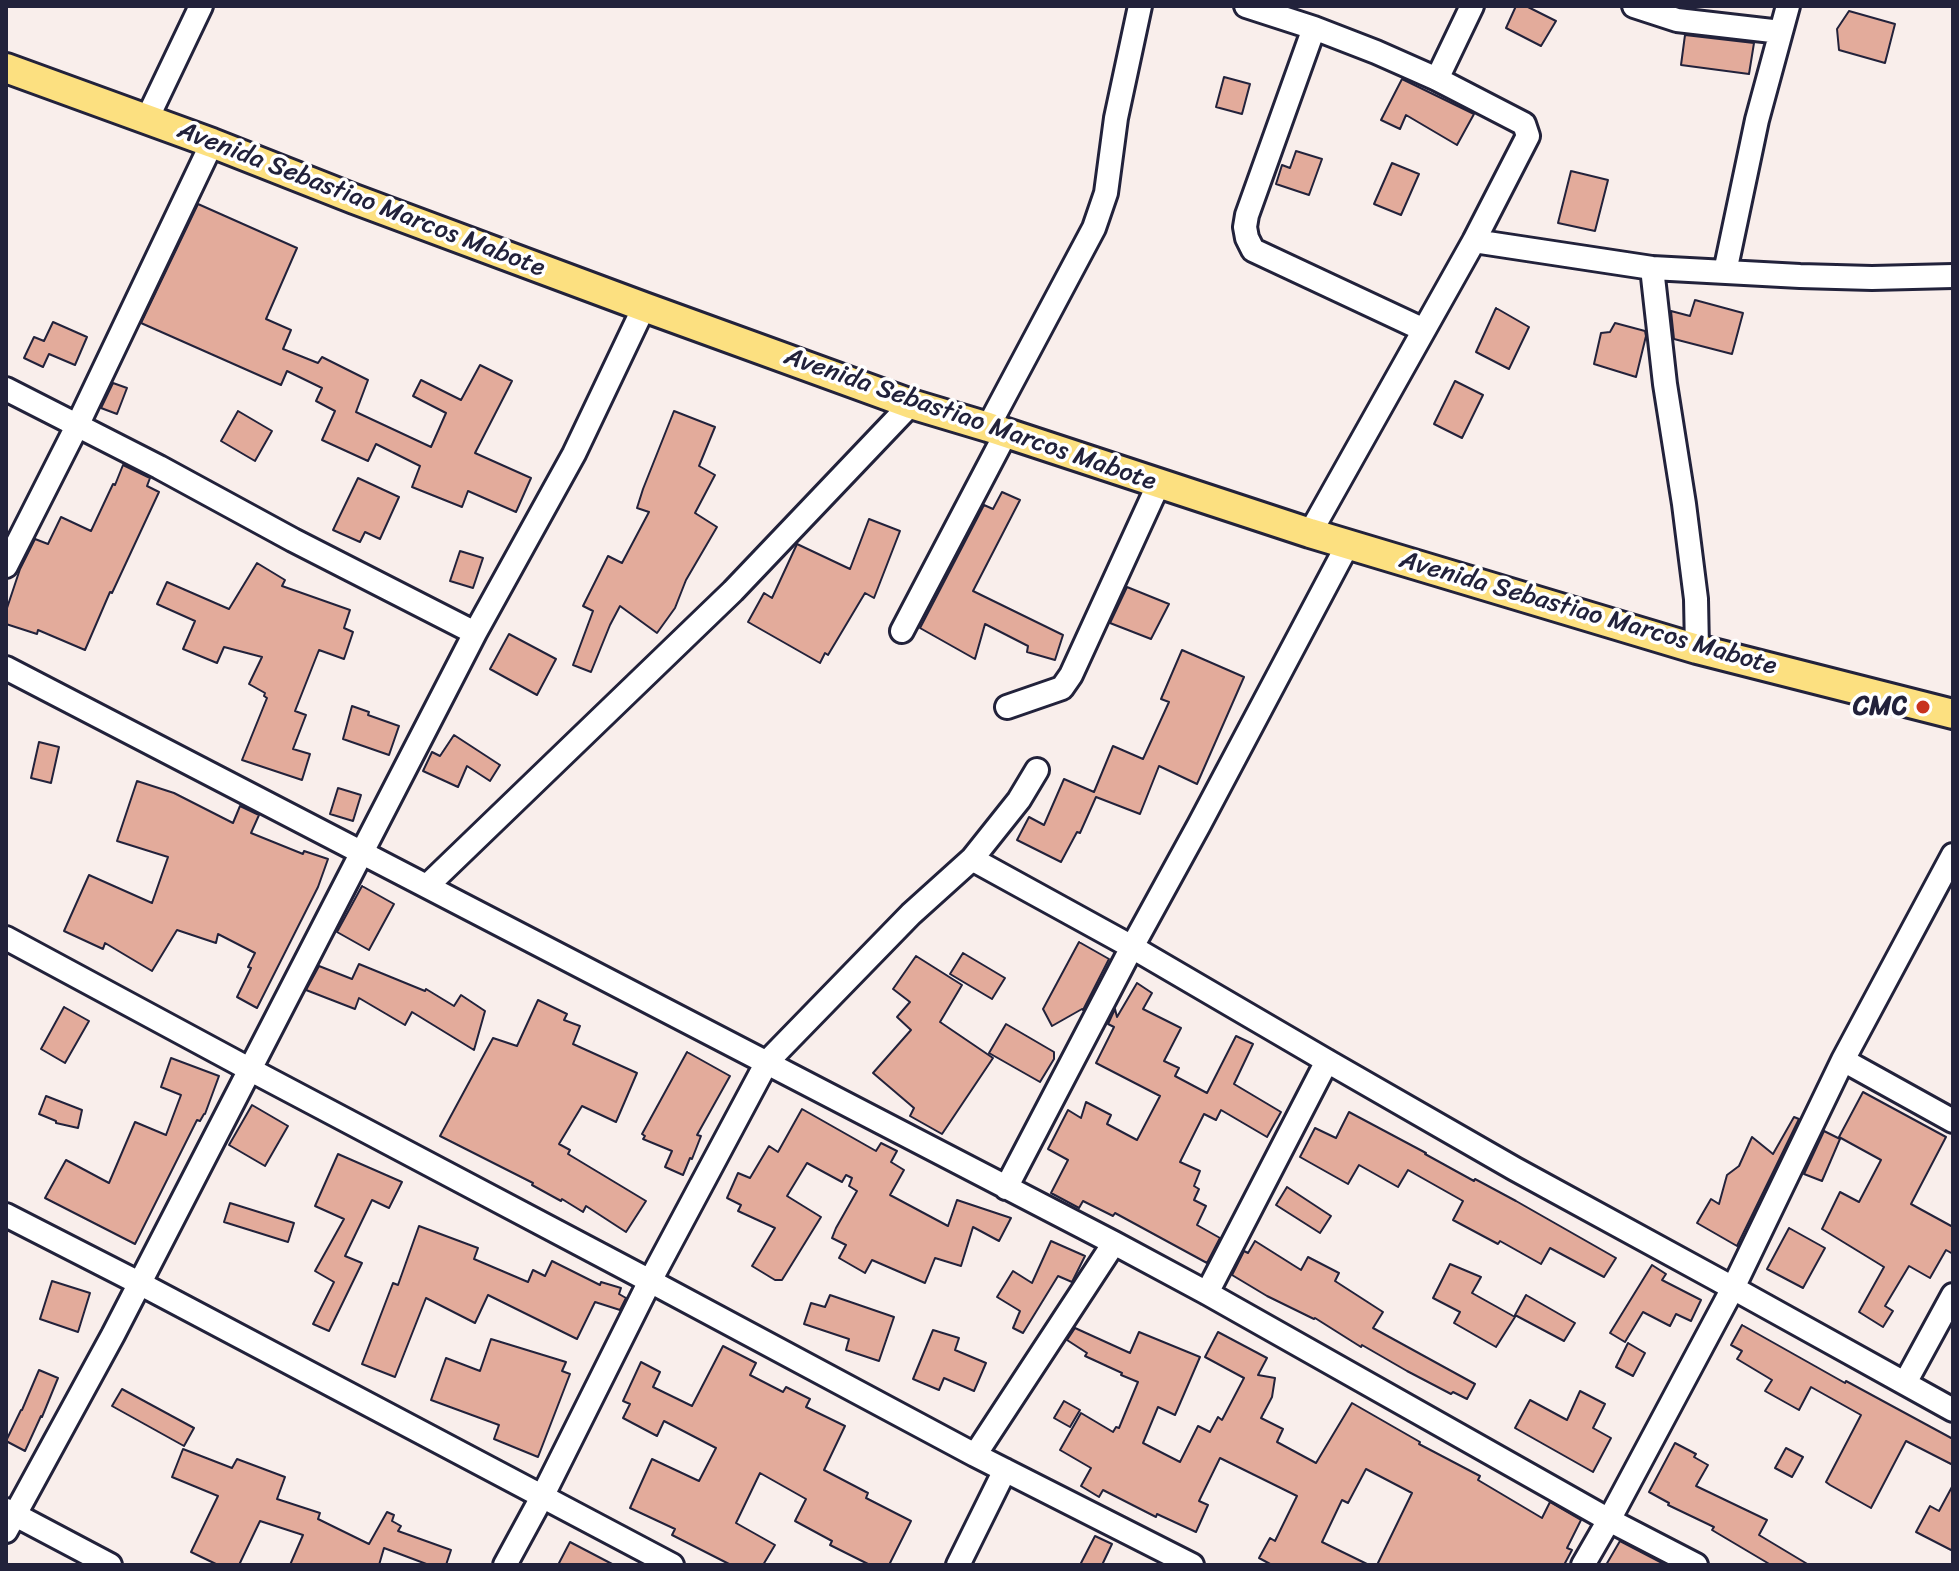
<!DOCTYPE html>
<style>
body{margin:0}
#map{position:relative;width:1959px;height:1571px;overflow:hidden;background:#f9eeeb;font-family:Sriracha,sans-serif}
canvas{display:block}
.frame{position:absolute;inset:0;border:8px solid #22223b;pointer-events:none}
</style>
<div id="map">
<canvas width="1959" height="1571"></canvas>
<div class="frame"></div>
</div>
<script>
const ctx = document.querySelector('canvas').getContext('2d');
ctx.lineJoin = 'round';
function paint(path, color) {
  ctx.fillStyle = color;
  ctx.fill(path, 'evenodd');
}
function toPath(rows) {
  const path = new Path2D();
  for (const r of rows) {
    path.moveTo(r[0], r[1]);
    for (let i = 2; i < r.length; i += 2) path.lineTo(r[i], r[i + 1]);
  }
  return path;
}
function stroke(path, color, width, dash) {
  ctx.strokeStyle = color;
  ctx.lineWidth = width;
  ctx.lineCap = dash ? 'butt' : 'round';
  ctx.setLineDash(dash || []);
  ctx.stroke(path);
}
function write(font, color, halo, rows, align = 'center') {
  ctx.font = font + ' Sriracha,sans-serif';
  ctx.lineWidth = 7;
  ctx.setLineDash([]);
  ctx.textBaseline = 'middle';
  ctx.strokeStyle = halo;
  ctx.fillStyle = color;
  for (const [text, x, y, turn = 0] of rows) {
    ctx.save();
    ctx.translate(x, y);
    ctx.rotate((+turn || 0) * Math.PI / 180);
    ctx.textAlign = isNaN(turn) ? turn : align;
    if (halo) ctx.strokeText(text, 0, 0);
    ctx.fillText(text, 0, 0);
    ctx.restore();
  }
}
const building = toPath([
 [1516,6,1526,6,1556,21,1541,46,1506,28,1516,6],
 [1849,11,1895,24,1885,63,1839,50,1837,29,1849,11],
 [1685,35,1754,43,1749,74,1681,65,1685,35],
 [1224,77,1250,84,1242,114,1216,107,1224,77],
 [1402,79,1474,114,1457,145,1406,115,1400,129,1381,120,1402,79],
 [1296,151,1322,159,1309,195,1276,184,1282,165,1290,168,1296,151],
 [1392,163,1419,174,1401,215,1374,204,1392,163],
 [1571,171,1608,180,1595,231,1558,223,1571,171],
 [198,204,297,248,266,319,291,330,283,349,318,363,322,357,368,380,356,412,431,447,446,413,413,396,421,380,461,400,480,365,512,381,475,453,531,478,516,512,468,491,462,507,412,487,420,466,376,444,368,461,322,440,335,411,316,401,322,388,287,371,281,385,141,323,198,204],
 [1695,300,1743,313,1732,354,1674,339,1671,311,1690,316,1695,300],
 [1496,308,1529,327,1509,369,1476,352,1496,308],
 [53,322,87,337,75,365,49,354,43,367,24,358,34,337,44,341,53,322],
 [1615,323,1645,331,1646,336,1636,377,1594,364,1601,333,1610,332,1615,323],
 [1455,381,1483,395,1462,438,1434,424,1455,381],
 [113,383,127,388,117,414,101,408,113,383],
 [238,411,272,431,255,461,221,441,238,411],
 [674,411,715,427,699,466,715,475,695,513,717,527,686,580,675,608,657,633,620,606,610,625,591,672,573,665,593,611,583,606,608,556,622,563,649,512,637,508,643,489,674,411],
 [123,465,150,478,147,486,159,492,112,593,110,592,85,650,38,630,37,634,6,624,6,611,20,569,35,539,48,544,61,517,91,531,113,484,115,485,123,465],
 [358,478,399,497,380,539,365,532,360,542,333,530,358,478],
 [1002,492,1020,500,973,591,1063,635,1055,660,1027,652,1028,646,985,624,975,659,920,628,984,505,993,509,1002,492],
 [869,519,900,531,874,598,865,593,828,655,825,653,820,663,748,622,764,593,772,598,797,544,850,569,869,519],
 [460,551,483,558,473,588,450,581,460,551],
 [257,563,285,580,282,586,350,610,344,628,353,632,344,659,319,650,295,711,306,715,293,749,310,754,302,780,242,760,267,698,264,696,265,693,249,684,262,657,224,647,217,663,183,649,195,621,157,604,167,582,229,609,257,563],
 [1127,587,1169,604,1151,639,1110,623,1127,587],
 [509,634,556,659,537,695,490,669,509,634],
 [1182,650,1244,677,1197,784,1159,766,1140,814,1096,797,1080,833,1077,832,1061,862,1017,840,1029,817,1044,825,1064,779,1094,792,1113,746,1143,759,1169,702,1161,699,1182,650],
 [352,706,369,712,368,715,399,726,389,755,343,739,352,706],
 [454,735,500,765,490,781,467,766,458,787,423,771,432,752,440,756,454,735],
 [39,742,59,747,51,783,31,778,39,742],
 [137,781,174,793,233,823,240,806,259,815,251,833,303,854,304,851,328,859,318,887,257,1008,237,997,251,968,248,967,255,953,218,934,216,943,177,930,152,971,105,943,103,949,64,931,89,875,152,903,168,857,117,841,137,781],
 [338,788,361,795,353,821,330,814,338,788],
 [362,886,394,904,369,950,337,932,362,886],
 [1079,942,1109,959,1083,1010,1082,1009,1052,1026,1043,1009,1079,942],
 [963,953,1005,978,992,999,950,974,963,953],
 [916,956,962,985,940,1022,993,1058,942,1134,910,1116,914,1108,873,1073,911,1030,897,1017,910,1002,893,989,916,956],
 [359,964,425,991,426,989,454,1006,461,995,485,1011,474,1050,412,1012,405,1025,359,998,355,1009,306,990,319,966,352,979,359,964],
 [1137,983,1152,993,1143,1009,1181,1028,1164,1061,1179,1068,1175,1076,1207,1093,1236,1036,1253,1044,1234,1084,1281,1112,1267,1137,1221,1110,1216,1120,1204,1114,1180,1162,1200,1171,1194,1186,1199,1189,1194,1200,1206,1206,1197,1225,1220,1238,1207,1263,1115,1213,1113,1216,1083,1201,1079,1208,1051,1193,1068,1160,1048,1149,1068,1110,1081,1118,1086,1102,1111,1115,1107,1124,1137,1140,1160,1096,1096,1063,1114,1027,1108,1024,1115,1009,1117,1017,1137,983],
 [538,1000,567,1014,564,1020,580,1026,573,1044,637,1073,616,1122,582,1106,559,1144,570,1150,568,1154,646,1201,626,1232,586,1206,583,1212,562,1199,561,1201,532,1185,533,1183,440,1136,493,1038,517,1046,538,1000],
 [64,1007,89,1021,65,1063,41,1049,64,1007],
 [1006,1024,1054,1052,1054,1059,1040,1082,989,1053,1006,1024],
 [687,1052,730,1076,697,1135,701,1136,692,1159,690,1158,683,1175,665,1167,672,1151,643,1139,645,1136,642,1134,687,1052],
 [171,1058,219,1076,205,1114,204,1114,200,1121,197,1120,135,1244,45,1198,66,1160,109,1183,135,1122,166,1135,181,1095,161,1087,171,1058],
 [1863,1092,1946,1137,1911,1204,1953,1227,1953,1254,1946,1250,1930,1278,1909,1266,1885,1306,1893,1311,1883,1327,1859,1312,1884,1267,1822,1229,1840,1192,1859,1202,1881,1160,1839,1137,1863,1092],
 [46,1096,82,1110,78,1128,56,1123,56,1121,39,1114,46,1096],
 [252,1105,288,1126,265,1166,229,1145,252,1105],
 [802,1109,876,1151,881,1143,897,1151,891,1162,904,1170,890,1195,948,1226,957,1200,1011,1218,999,1241,973,1227,961,1266,935,1258,925,1283,872,1260,865,1273,839,1258,846,1245,832,1238,836,1228,857,1191,849,1186,852,1178,846,1175,842,1182,807,1163,787,1196,821,1217,782,1280,775,1280,752,1266,775,1228,738,1211,741,1205,727,1198,738,1173,750,1178,769,1146,778,1152,802,1109],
 [1349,1112,1426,1153,1425,1154,1474,1181,1475,1179,1516,1201,1616,1258,1604,1277,1550,1248,1541,1264,1500,1241,1498,1244,1453,1220,1463,1201,1408,1170,1398,1187,1359,1165,1348,1184,1300,1157,1315,1128,1336,1138,1349,1112],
 [1794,1117,1799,1119,1737,1246,1697,1223,1711,1199,1719,1204,1727,1175,1739,1166,1752,1137,1773,1154,1794,1117],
 [1824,1131,1840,1139,1822,1181,1804,1174,1824,1131],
 [338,1154,402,1182,389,1208,372,1200,345,1256,362,1263,329,1331,313,1324,334,1282,315,1271,344,1219,315,1206,338,1154],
 [1287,1187,1331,1216,1320,1233,1276,1205,1287,1187],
 [230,1203,294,1223,288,1242,224,1222,230,1203],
 [419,1226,478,1248,474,1259,528,1282,533,1270,545,1276,552,1261,600,1285,601,1282,621,1288,619,1294,626,1298,620,1310,595,1302,577,1339,488,1295,475,1323,426,1298,395,1377,362,1364,393,1283,398,1285,419,1226],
 [1789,1228,1825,1248,1803,1288,1767,1269,1789,1228],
 [1051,1241,1085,1256,1072,1282,1058,1276,1023,1333,1013,1328,1020,1311,997,1297,1013,1271,1032,1283,1051,1241],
 [1255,1241,1301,1270,1308,1257,1339,1273,1335,1281,1383,1312,1373,1328,1475,1384,1467,1399,1453,1392,1451,1394,1407,1371,1362,1345,1361,1347,1315,1318,1314,1319,1267,1296,1232,1275,1244,1251,1248,1253,1255,1241],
 [1450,1264,1481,1277,1472,1293,1515,1317,1496,1347,1454,1323,1460,1312,1433,1298,1450,1264],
 [1652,1265,1666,1274,1662,1280,1701,1300,1691,1321,1676,1314,1670,1326,1643,1312,1625,1342,1610,1333,1652,1265],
 [52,1281,90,1293,78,1332,40,1319,52,1281],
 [830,1295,894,1317,879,1361,846,1350,849,1339,804,1324,811,1303,825,1307,830,1295],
 [1526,1295,1575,1323,1564,1341,1515,1315,1526,1295],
 [1742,1325,1845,1383,1846,1381,1953,1439,1953,1465,1906,1441,1871,1508,1830,1485,1826,1482,1861,1415,1811,1387,1799,1410,1765,1391,1772,1380,1737,1359,1742,1351,1731,1345,1742,1325],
 [1075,1328,1130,1353,1139,1332,1200,1357,1175,1415,1158,1407,1143,1443,1180,1462,1198,1426,1210,1432,1218,1417,1222,1420,1244,1378,1205,1357,1218,1332,1267,1358,1258,1375,1275,1378,1272,1397,1261,1418,1283,1429,1277,1442,1316,1463,1352,1403,1420,1442,1419,1444,1480,1476,1478,1480,1542,1518,1550,1502,1581,1520,1567,1548,1572,1550,1564,1565,1377,1565,1412,1493,1366,1469,1348,1503,1342,1500,1322,1542,1369,1565,1272,1565,1259,1558,1270,1538,1275,1541,1297,1496,1220,1458,1199,1501,1208,1505,1196,1532,1157,1514,1156,1517,1103,1490,1099,1497,1081,1486,1091,1468,1060,1450,1081,1413,1113,1432,1116,1427,1119,1428,1138,1382,1121,1375,1122,1373,1085,1356,1087,1353,1067,1340,1075,1328],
 [933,1330,959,1338,955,1350,986,1363,974,1391,944,1378,939,1390,913,1379,933,1330],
 [491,1339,566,1362,562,1371,570,1374,538,1457,494,1439,499,1425,431,1400,446,1358,480,1371,491,1339],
 [1628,1343,1645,1353,1633,1376,1616,1367,1628,1343],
 [723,1346,756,1363,750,1375,783,1392,786,1387,810,1399,806,1407,845,1426,824,1470,868,1493,866,1498,911,1521,889,1565,870,1565,830,1545,832,1541,795,1521,806,1499,760,1473,736,1523,775,1545,763,1565,731,1565,672,1535,675,1529,630,1508,652,1459,699,1481,716,1448,664,1421,657,1436,623,1418,630,1404,623,1401,641,1362,660,1372,653,1387,692,1406,723,1346],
 [39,1370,58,1378,42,1417,41,1416,25,1451,6,1441,21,1410,22,1410,39,1370],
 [122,1389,194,1428,184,1446,112,1406,122,1389],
 [1580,1391,1605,1404,1593,1428,1611,1438,1593,1472,1515,1428,1530,1400,1567,1420,1580,1391],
 [1064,1401,1080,1410,1070,1427,1054,1418,1064,1401],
 [1675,1443,1696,1454,1694,1457,1708,1465,1696,1486,1767,1520,1759,1535,1809,1565,1771,1565,1712,1530,1714,1527,1668,1505,1669,1503,1649,1492,1675,1443],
 [1786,1448,1803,1457,1792,1477,1775,1468,1786,1448],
 [183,1449,232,1468,237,1459,285,1477,277,1499,320,1513,318,1519,369,1544,387,1512,394,1515,392,1521,401,1526,398,1531,451,1550,446,1565,429,1565,384,1548,379,1565,290,1565,303,1535,260,1521,239,1565,218,1565,191,1552,218,1496,172,1477,183,1449],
 [1953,1485,1953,1551,1916,1532,1930,1506,1939,1511,1953,1485],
 [1095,1536,1112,1544,1102,1565,1080,1565,1095,1536],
 [1620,1541,1666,1565,1606,1565,1620,1541],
 [570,1542,614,1565,558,1565,570,1542]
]);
const minor = toPath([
 [1246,6,1314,28,1376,52,1437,79,1524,124,1528,136,1474,241,1310,533],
 [1634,6,1677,20,1781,32],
 [1314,28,1247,215,1245,227,1247,238,1253,250,1424,330],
 [1437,79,1472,6],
 [147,119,201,6],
 [1474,241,1652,268,1800,276,1872,278,1953,276],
 [1652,268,1665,384,1684,504,1696,599,1697,649],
 [1725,272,1757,120,1788,6],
 [6,389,159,467,293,540,475,633],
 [988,427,1094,228,1106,193,1116,118,1140,6],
 [6,566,77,426,212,143],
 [902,631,1006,433],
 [6,668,1114,1243,1207,1293,1609,1520,1696,1565],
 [1007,707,1062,688,1071,675,1159,483],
 [972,859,1132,947,1327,1061,1515,1169,1733,1288,1953,1410],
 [427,886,733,591,911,404],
 [6,938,249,1069,650,1281,975,1455,1192,1565],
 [1843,1060,1953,1121],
 [1006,1188,1132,947,1199,825,1348,544],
 [6,1215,139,1283,672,1565],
 [1207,1293,1327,1061],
 [1905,1383,1953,1295],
 [975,1455,1114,1243],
 [6,1510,110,1565],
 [6,1531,113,1335,475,633,574,454,644,307],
 [505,1565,542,1497,650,1281,767,1062,911,914,972,859,1019,800,1037,770],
 [958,1565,1005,1470],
 [1583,1565,1609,1520,1733,1288,1843,1060,1953,855]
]);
const major = toPath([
 [6,68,212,143,354,199,644,307,911,404,988,427,1310,533,1697,649,1953,714]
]);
const markers = [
 [1923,707,8,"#c8321e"]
];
const streetNames = [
 ["Avenida Sebastiao Marcos Mabote",361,200,21],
 ["Avenida Sebastiao Marcos Mabote",970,420,19],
 ["Avenida Sebastiao Marcos Mabote",1588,614,16]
];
const poiNames = [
 ["CMC",1907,707]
];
paint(building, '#e3ab9b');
stroke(building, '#22223b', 2);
stroke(minor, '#22223b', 28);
stroke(major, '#22223b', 34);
stroke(minor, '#fff', 22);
stroke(major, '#fce080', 28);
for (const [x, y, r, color] of markers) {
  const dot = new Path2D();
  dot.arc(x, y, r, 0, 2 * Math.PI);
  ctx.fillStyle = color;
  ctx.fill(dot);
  stroke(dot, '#fff', 3);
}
write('26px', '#22223b', '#fff', streetNames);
write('bold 26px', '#22223b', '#fff', poiNames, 'right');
</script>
